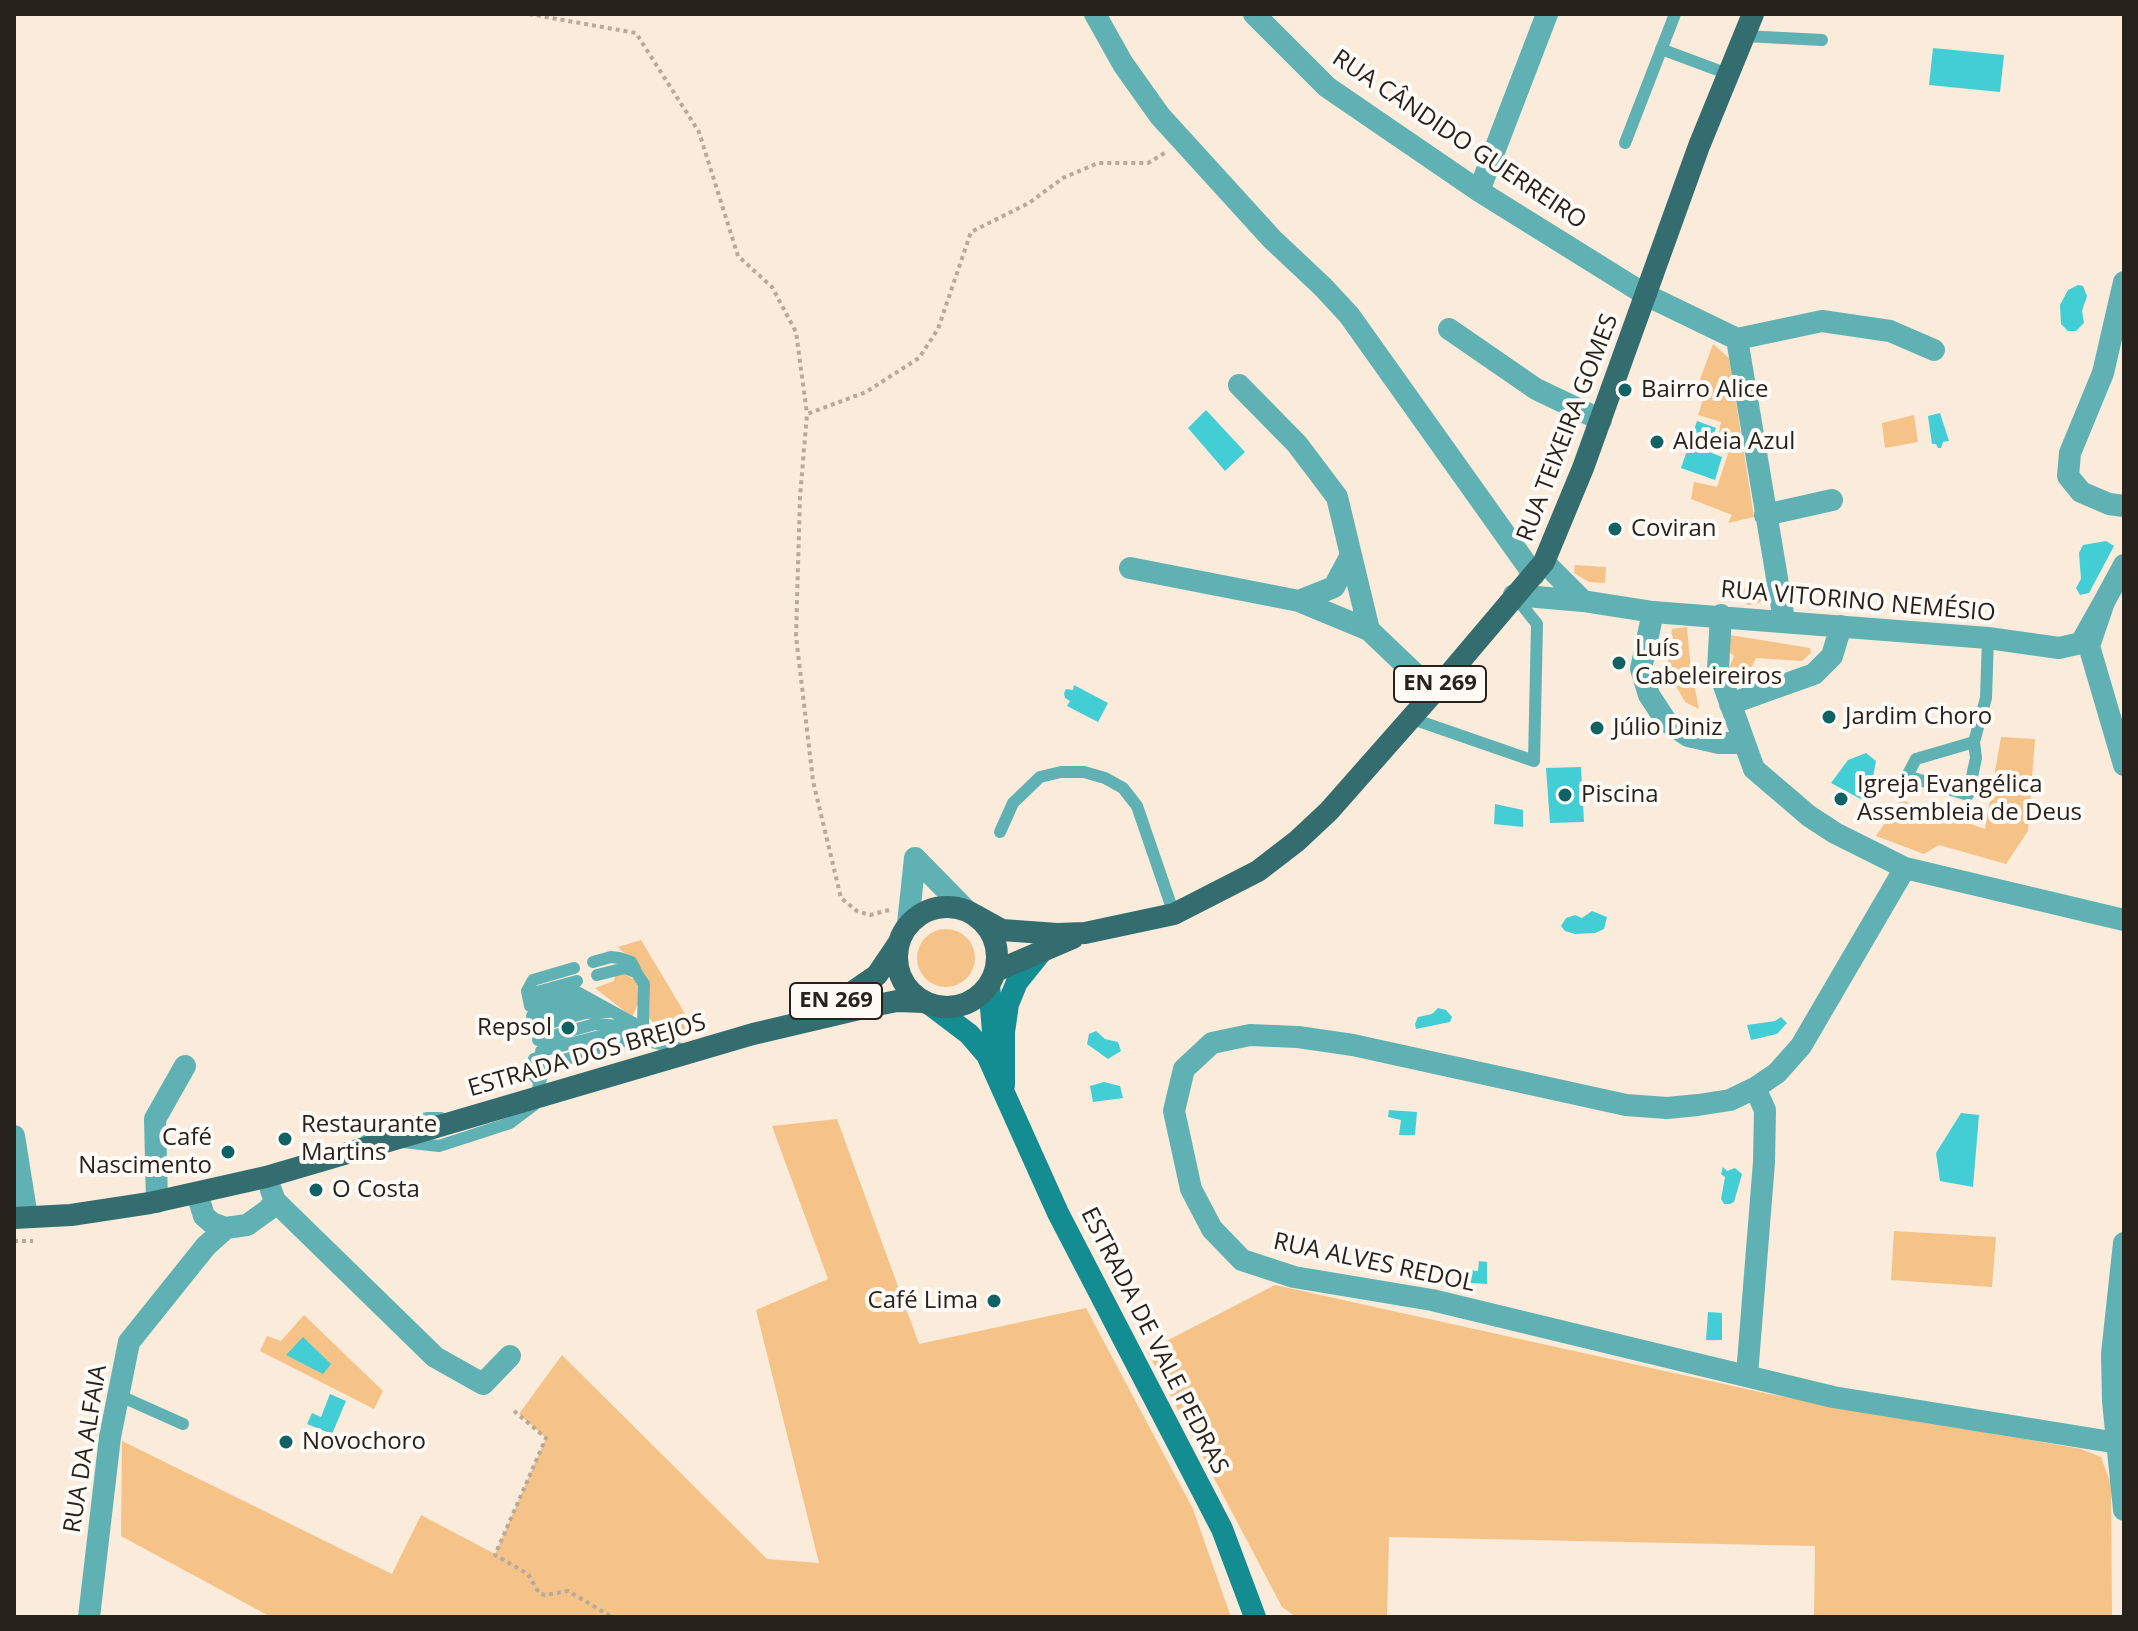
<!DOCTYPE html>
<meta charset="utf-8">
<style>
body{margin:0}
#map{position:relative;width:2138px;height:1631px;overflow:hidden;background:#faebda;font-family:"Open Sans",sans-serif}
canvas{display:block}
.frame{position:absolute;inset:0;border:16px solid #28221c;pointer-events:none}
</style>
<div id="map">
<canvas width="2138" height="1631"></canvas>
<div class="frame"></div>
</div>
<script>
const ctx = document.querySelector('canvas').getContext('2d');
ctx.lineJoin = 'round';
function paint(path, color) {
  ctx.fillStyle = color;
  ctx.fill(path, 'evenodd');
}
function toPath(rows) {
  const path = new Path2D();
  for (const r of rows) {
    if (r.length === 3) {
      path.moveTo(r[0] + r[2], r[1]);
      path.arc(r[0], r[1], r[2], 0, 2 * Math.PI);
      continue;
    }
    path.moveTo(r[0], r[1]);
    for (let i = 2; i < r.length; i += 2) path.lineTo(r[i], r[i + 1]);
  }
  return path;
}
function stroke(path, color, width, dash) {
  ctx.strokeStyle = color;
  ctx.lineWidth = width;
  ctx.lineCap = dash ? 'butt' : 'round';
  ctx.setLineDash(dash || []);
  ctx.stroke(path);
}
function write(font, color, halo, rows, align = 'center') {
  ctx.font = font + ' "Open Sans",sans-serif';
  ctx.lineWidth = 8;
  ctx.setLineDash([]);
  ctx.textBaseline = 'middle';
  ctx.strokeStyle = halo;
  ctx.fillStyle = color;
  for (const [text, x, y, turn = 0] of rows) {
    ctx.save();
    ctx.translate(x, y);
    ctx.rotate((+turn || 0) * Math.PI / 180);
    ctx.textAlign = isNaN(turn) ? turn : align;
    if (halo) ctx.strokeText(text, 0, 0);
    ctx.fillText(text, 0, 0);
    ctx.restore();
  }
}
const green = toPath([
 [1713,344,1729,358,1754,517,1728,523,1732,515,1691,499,1694,482,1717,487,1728,454,1716,447,1721,422,1698,415,1703,400,1694,396],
 [1914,415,1918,442,1885,448,1882,423],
 [1575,565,1606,567,1605,583,1589,582,1574,573],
 [1761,585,1768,588,1769,593,1759,603,1749,605,1736,598,1735,590],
 [1687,627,1691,669,1699,709,1685,702,1672,679,1668,663,1672,629],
 [1730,635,1810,648,1811,653,1802,661,1756,658,1743,685,1727,673,1734,656,1723,647],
 [2001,737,2035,739,2028,831,2006,864,1939,845,1924,854,1876,836,1901,800,1985,829],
 [946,958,29],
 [641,940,696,1032,672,1039,658,1030,649,1017,650,983,644,973,618,947],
 [615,974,624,974,634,979,638,986,641,997,632,1017,595,988,614,981],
 [837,1119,919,1344,1086,1308,1193,1509,1231,1617,271,1617,121,1536,122,1441,392,1574,421,1515,495,1554,546,1438,519,1414,562,1355,767,1559,819,1563,756,1310,828,1279,772,1126],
 [1894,1231,1996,1237,1992,1287,1891,1280],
 [1275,1285,1769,1394,2081,1449,2101,1457,2111,1485,2112,1617,1814,1617,1815,1546,1389,1537,1387,1617,1296,1617,1282,1607,1147,1351],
 [304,1315,383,1391,374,1409,260,1351,267,1336,281,1341]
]);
const water = toPath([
 [1933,48,2004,55,2000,92,1929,85],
 [2078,285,2083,286,2087,296,2082,311,2084,323,2076,331,2068,331,2061,324,2060,305,2068,290],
 [1206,410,1245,452,1225,471,1188,428],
 [1940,413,1949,441,1943,442,1941,448,1938,448,1936,444,1932,444,1928,416],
 [1697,421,1716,428,1707,451,1722,457,1715,480,1681,468],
 [2106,541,2114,546,2089,593,2080,595,2076,588,2081,579,2079,553,2083,545],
 [1074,685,1108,703,1098,722,1067,706,1070,701,1065,698,1064,693,1066,689,1073,690],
 [1866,753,1876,761,1868,803,1831,783,1848,760],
 [1581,767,1584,822,1550,823,1546,768],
 [1495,804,1523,810,1523,827,1494,824],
 [1592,911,1607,917,1604,929,1595,933,1575,934,1565,931,1561,926,1566,918,1575,915,1582,918],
 [1438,1008,1446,1010,1452,1017,1450,1022,1416,1029,1415,1024,1418,1017,1432,1014],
 [1781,1017,1787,1023,1777,1034,1751,1040,1747,1025,1775,1021],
 [1096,1031,1105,1039,1118,1042,1121,1051,1108,1059,1087,1044,1089,1034],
 [1104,1082,1120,1086,1123,1098,1093,1102,1090,1086],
 [1389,1110,1417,1112,1415,1135,1399,1135,1401,1120,1388,1117],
 [1961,1113,1979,1115,1973,1187,1940,1181,1936,1153],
 [1723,1167,1727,1171,1735,1168,1742,1174,1734,1202,1730,1204,1724,1204,1721,1199,1725,1177,1721,1174],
 [1479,1261,1487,1262,1487,1284,1457,1282,1457,1269,1478,1271],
 [1708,1312,1722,1313,1722,1340,1706,1340],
 [303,1337,331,1364,323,1374,286,1355],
 [330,1394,346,1401,332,1434,307,1424,312,1413,321,1417]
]);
const path = toPath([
 [529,14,636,33,699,132,738,256,772,287,796,332,807,414],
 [889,910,870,915,857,911,841,898,813,781,796,636,800,497,807,414,866,392,919,358,938,329,971,232,1029,203,1063,178,1098,163,1148,163,1168,151],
 [14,1241,33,1241],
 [514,1411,546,1438,495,1555,528,1574,539,1593,545,1595,568,1591,612,1617]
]);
const service = toPath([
 [1744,36,1822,40],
 [1661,49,1728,74],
 [1625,143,1675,14],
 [1410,718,1534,761,1537,624,1514,595],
 [1974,742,1976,758,1968,795,1907,776,1916,759,1974,742,1986,698,1988,638],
 [1000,832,1013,803,1040,777,1061,772,1084,772,1105,778,1123,788,1137,806,1174,914],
 [593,962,611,957,619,958,631,962,635,969],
 [530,1006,577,992,637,1025],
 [530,1006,527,991,533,980,574,968],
 [530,1006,537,992,577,981],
 [532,1016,590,1001],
 [535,1027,585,1013,609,1012],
 [538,1040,595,1024,643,1028,644,984,636,972,625,968,597,975],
 [541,1051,604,1035,626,1037],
 [540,1083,530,1070,534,1059,543,1056],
 [535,1098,545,1066,633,1038,687,1050],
 [403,1142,439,1146,510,1123,534,1105],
 [360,1147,373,1133,427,1118,441,1118],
 [118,1395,183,1424]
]);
const minor = toPath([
 [1095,14,1123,64,1160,116,1272,239,1323,287,1349,315,1534,575],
 [1254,14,1327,87,1479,191,1646,295,1737,339,1784,620],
 [1479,191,1547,14],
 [2124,282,2103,373,2070,453,2068,476,2081,492,2109,504,2124,506],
 [1449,329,1536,389,1601,420],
 [1737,339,1822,321,1890,331,1934,350],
 [1239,385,1297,444,1337,497,1369,630,1434,692],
 [1765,515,1832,500],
 [1544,562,1583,601],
 [2124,565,2104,602,2089,646,2124,765],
 [1130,568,1299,601,1369,630],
 [1514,595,1583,601,1653,612,1988,638,2059,648,2081,643,2104,602],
 [1299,601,1334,587,1350,557],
 [1653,612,1641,669,1649,695,1666,721,1688,736,1719,743,1743,743],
 [1721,615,1718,669,1754,769,1809,816,1835,833,1905,868,2124,920],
 [1730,704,1814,674,1832,656,1841,626],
 [915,858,965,909],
 [1905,868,1801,1046,1777,1073,1755,1088,1730,1100,1698,1105,1667,1108,1626,1105,1353,1045,1298,1037,1250,1035,1212,1043,1184,1069,1174,1111,1191,1189,1212,1229,1242,1260,1294,1277,1432,1300,1833,1397,2124,1444],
 [908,924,915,858],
 [14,1136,27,1217],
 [197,1193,204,1216,212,1223,226,1228,247,1225,268,1210,275,1201,271,1190],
 [275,1201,435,1357,483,1384,510,1356],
 [157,1202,155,1119,185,1066],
 [2124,1243,2112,1354,2113,1401,2124,1510],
 [1747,1375,1764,1162,1765,1110,1755,1088],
 [89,1617,110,1437,129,1342,206,1246,226,1228]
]);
const secondary = toPath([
 [989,985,994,1043],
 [932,1006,969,1034,987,1055,1058,1213,1222,1529,1255,1617],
 [1004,1085,1004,1032,1008,1004,1017,982,1042,951]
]);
const primary = toPath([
 [947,957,50],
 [975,915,1002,930,1057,934,1085,933,1174,914,1258,871,1297,841,1329,811,1434,692,1544,562,1583,468,1699,146,1753,14],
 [996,971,1073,938],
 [822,1007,845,997,877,975,898,944],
 [14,1218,71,1215,150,1203,266,1177,753,1034,872,1006,897,1001,924,1002]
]);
const markers = [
 [1625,390,8,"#116265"],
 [1657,442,8,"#116265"],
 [1615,529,8,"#116265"],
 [1619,663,8,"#116265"],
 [1829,717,8,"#116265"],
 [1597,728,8,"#116265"],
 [1565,795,8,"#116265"],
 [1841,799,8,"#116265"],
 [568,1028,8,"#116265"],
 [285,1139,8,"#116265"],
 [228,1152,8,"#116265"],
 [316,1190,8,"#116265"],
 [994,1301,8,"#116265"],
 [286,1442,8,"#116265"]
];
const shields = [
 [1440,684,92],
 [836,1001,92]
];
const shieldNames = [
 ["EN 269",1440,684],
 ["EN 269",836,1001]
];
const streetNames = [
 ["RUA CÂNDIDO GUERREIRO",1459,140,34],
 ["RUA TEIXEIRA GOMES",1568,428,-69],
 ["RUA VITORINO NEMÉSIO",1858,602,5],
 ["ESTRADA DOS BREJOS",587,1056,-16],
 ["RUA ALVES REDOL",1374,1263,12],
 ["ESTRADA DE VALE PEDRAS",1154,1341,63],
 ["RUA DA ALFAIA",86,1449,-81]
];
const poiNames = [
 ["Bairro Alice",1641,390],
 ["Aldeia Azul",1673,442],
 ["Coviran",1631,529],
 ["Luís",1635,649],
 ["Cabeleireiros",1635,677],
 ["Jardim Choro",1845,717],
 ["Júlio Diniz",1613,728],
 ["Igreja Evangélica",1857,785],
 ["Assembleia de Deus",1857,813],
 ["Piscina",1581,795],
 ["Repsol",552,1028,"right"],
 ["Restaurante",301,1125],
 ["Martins",301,1153],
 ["Café",212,1138,"right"],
 ["Nascimento",212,1166,"right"],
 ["O Costa",332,1190],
 ["Café Lima",978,1301,"right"],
 ["Novochoro",302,1442]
];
paint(green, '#f5c388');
paint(water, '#42ced4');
stroke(path, '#b6aa9d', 4, [4, 4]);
stroke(service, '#60b1b4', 12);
stroke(minor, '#60b1b4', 22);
stroke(secondary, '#148d92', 22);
stroke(primary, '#346d70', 22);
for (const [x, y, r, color] of markers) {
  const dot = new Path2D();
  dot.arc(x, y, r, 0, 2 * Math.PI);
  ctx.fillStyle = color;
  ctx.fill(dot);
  stroke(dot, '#fefbf7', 3);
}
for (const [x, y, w] of shields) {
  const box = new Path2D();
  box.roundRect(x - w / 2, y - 18, w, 36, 6);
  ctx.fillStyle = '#fefbf7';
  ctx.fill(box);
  stroke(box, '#28221c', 2);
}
write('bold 22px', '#28221c', null, shieldNames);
write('24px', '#28221c', '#fefbf7', streetNames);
write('24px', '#28221c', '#fefbf7', poiNames, 'left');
</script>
